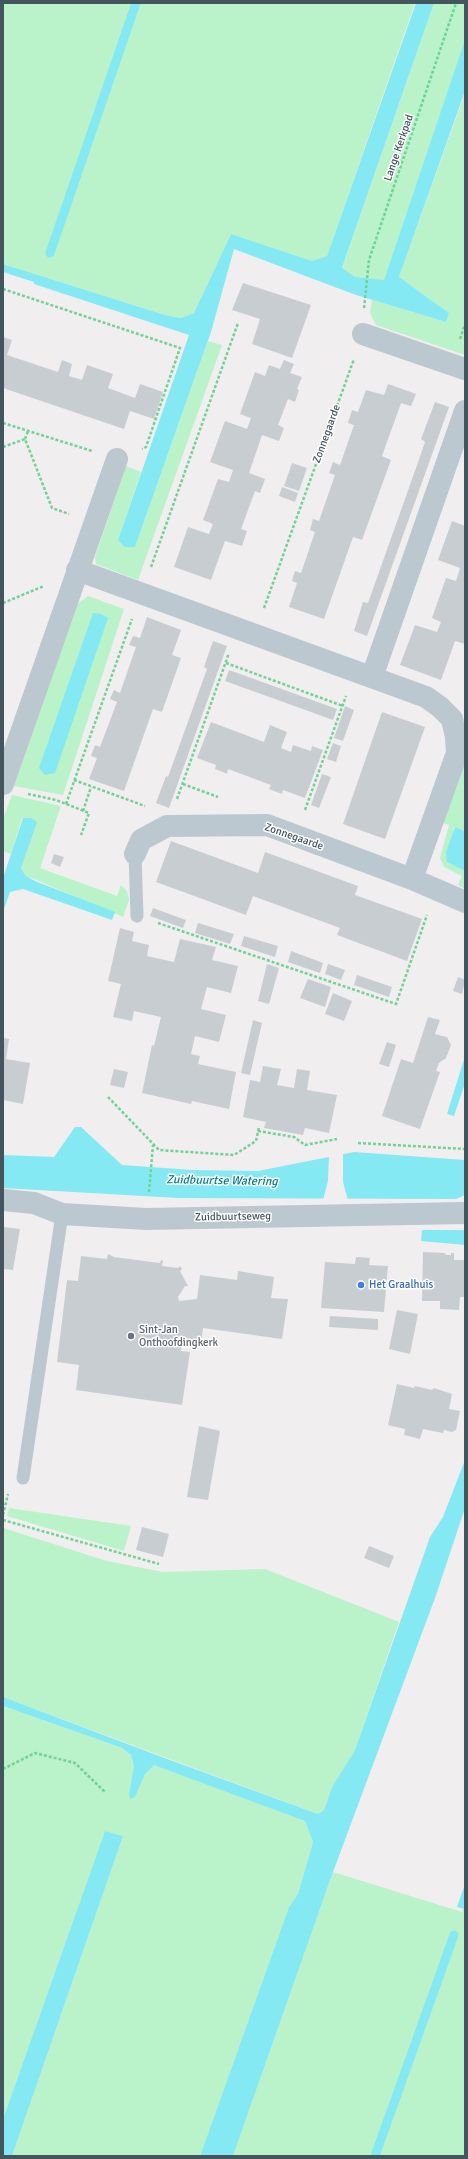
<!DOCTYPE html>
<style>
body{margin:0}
#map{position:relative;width:468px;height:2159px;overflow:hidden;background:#f1eeef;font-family:Signika,sans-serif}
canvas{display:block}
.frame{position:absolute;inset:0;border:4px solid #45555e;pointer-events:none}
</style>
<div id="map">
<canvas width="468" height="2159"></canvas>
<div class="frame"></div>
</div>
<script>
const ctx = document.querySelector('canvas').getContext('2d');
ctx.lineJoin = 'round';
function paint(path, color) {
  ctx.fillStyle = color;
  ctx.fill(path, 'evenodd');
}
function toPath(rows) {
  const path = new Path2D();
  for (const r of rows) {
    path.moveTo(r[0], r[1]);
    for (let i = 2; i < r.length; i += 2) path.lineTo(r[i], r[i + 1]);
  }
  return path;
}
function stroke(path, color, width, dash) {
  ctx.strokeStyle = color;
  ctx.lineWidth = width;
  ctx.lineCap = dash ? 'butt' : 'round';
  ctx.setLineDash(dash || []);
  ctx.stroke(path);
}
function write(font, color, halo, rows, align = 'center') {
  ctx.font = font + ' Signika,sans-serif';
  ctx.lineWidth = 3;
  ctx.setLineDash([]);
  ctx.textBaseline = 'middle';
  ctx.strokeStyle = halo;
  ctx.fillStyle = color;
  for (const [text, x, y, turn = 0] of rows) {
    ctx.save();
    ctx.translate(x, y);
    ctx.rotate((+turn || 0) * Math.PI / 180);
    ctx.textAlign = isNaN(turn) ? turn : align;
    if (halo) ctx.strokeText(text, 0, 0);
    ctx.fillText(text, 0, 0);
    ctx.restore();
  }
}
const green = toPath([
 [3,3,415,3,327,256,312,261,231,234,194,313,181,318,165,315,3,264],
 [434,3,465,3,465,42,384,280,355,277,342,269],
 [465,93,465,355,376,325,370,313,372,300,446,322,449,313,399,277],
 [208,341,222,345,138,580,96,564,95,557,126,466,141,472,118,540,135,547],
 [88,596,124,609,63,795,14,786,76,605],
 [465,756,465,831,454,827,447,862,465,871,465,889,458,885,462,876,444,867,440,858,449,825,441,822],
 [12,795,61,806,40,868,117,896,121,885,127,891,129,900,123,917,25,875,21,868,36,822,22,818,11,854,3,851,3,819],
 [9,1508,131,1526,124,1551,7,1516],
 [3,1528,107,1561,163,1572,265,1569,399,1622,355,1750,332,1787,324,1810,318,1814,3,1697],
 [3,1706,122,1748,131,1755,134,1766,129,1794,135,1797,145,1774,154,1764,305,1821,313,1842,298,1894,289,1907,200,2156,12,2156,123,1836,105,1831,3,2119],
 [333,1872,462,1912,465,1902,465,2156,233,2156]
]);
const water = toPath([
 [416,3,434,3,342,268,355,277,384,280,465,40,465,91,399,277,449,313,446,322,356,295,234,249,211,332,135,547,125,547,118,540,189,335,34,284,34,282,3,272,3,264,165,315,181,318,194,313,231,234,312,261,327,256],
 [93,613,101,614,108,618,55,773,45,775,39,768],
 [23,818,31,818,37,822,21,868,25,875,35,881,115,912,112,920,23,889,10,892,3,912,3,878],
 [455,827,465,831,465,871,447,862,446,852],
 [465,1056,465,1083,454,1116,447,1114],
 [75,1127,81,1127,122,1165,193,1170,258,1171,354,1152,465,1160,465,1195,456,1199,178,1198,3,1188,3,1155,54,1157],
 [422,1230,465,1230,465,1245,421,1241],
 [465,1460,465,1508,435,1598,333,1872,233,2156,200,2156,289,1907,298,1894,313,1842,305,1821,154,1765,145,1774,135,1797,130,1799,129,1794,134,1766,131,1755,122,1748,3,1706,3,1697,162,1757,318,1814,324,1810,332,1787,355,1750,430,1537,443,1517],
 [105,1831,123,1836,12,2156,3,2156,3,2119],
 [465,1884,465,1909,457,1907]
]);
const pier = toPath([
 [343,1152,343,1182,348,1200,323,1200,328,1181,329,1155]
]);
const stream = toPath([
 [50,253,136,3],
 [375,2156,454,1935]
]);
const building = toPath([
 [243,283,311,305,292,358,252,344,260,319,232,310],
 [3,337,12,340,7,355,58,372,62,360,72,364,69,376,82,380,87,365,113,374,108,388,135,398,140,384,163,392,154,419,130,411,124,429,3,388],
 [284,360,294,364,290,373,302,377,297,389,299,390,295,402,288,399,278,425,284,428,279,441,262,435,249,473,265,479,260,493,255,491,241,529,247,531,242,546,225,541,211,580,174,567,188,527,209,534,213,524,203,520,218,479,229,482,233,470,210,462,225,421,247,429,251,418,240,414,255,372,265,376,269,365,280,369],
 [388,384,416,394,411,406,401,403,382,456,391,460,362,540,353,537,324,619,289,607,297,583,292,581,293,577,295,571,301,573,315,532,310,530,313,519,319,521,335,475,329,473,333,462,340,465,354,425,348,423,352,410,358,412,366,390,384,395],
 [435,402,449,407,367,636,354,631,363,602,368,603,416,468,425,442,421,439],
 [292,463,307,468,299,491,284,486],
 [282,487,298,493,295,502,279,496],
 [452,521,465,526,465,644,455,641,441,680,400,665,415,625,437,632,441,622,432,618,446,578,456,581,460,568,438,560],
 [147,617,181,630,172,655,181,658,162,712,153,709,124,791,89,779,97,758,91,756,95,745,100,747,117,702,110,699,114,690,120,693,136,647,129,645,133,636,140,638],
 [213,641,227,646,169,808,156,803,166,776,168,777,207,669,204,667],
 [229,670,337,709,333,720,225,681],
 [345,706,354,710,343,741,334,738],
 [382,712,425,727,385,839,343,824],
 [211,722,264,742,270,725,287,732,281,748,291,752,293,745,311,751,312,746,323,750,305,798,283,790,282,794,269,789,271,785,228,769,227,774,223,772,215,769,216,765,197,758],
 [333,743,341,746,336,762,327,759],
 [322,774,331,777,319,808,311,805],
 [171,841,258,873,265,852,358,886,355,895,422,919,407,961,337,935,340,928,253,896,246,915,156,882],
 [54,854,64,857,60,867,51,863],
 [153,908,186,920,183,928,150,916],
 [198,923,234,934,230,944,195,933],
 [120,928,134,932,132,941,149,945,147,956,174,962,180,939,216,947,212,960,238,966,231,993,207,987,201,1009,226,1015,219,1042,195,1036,191,1054,200,1056,198,1064,236,1072,229,1109,192,1101,191,1104,142,1093,152,1045,154,1046,161,1017,134,1011,132,1021,113,1017,121,984,108,981],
 [244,936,278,946,275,957,241,946],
 [291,951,323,963,320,973,288,962],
 [267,964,279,968,269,1004,258,1001],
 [328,964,345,970,341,980,325,974],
 [357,975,392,987,389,997,354,985],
 [458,977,465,980,462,994,453,991],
 [308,979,331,987,325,1007,300,998],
 [333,993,352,1001,344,1021,325,1014],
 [428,1017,440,1020,435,1034,447,1037,451,1045,446,1058,439,1063,436,1071,440,1072,420,1129,382,1116,401,1059,413,1063],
 [253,1020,262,1023,250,1075,241,1073],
 [3,1038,9,1039,6,1059,30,1063,23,1104,3,1100],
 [387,1042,396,1045,389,1067,379,1064],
 [263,1066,281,1069,277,1085,294,1088,297,1069,310,1071,307,1090,337,1095,329,1133,305,1128,303,1135,264,1128,266,1122,243,1117,250,1080,260,1082],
 [114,1069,128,1072,124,1088,110,1085],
 [3,1227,20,1229,13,1270,3,1269],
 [423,1252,445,1253,446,1255,451,1255,451,1253,454,1253,454,1260,465,1260,465,1297,460,1297,459,1310,440,1309,440,1301,422,1301],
 [108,1254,114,1257,160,1263,161,1260,163,1261,162,1266,178,1268,180,1266,182,1269,180,1271,188,1286,185,1286,178,1297,179,1301,197,1299,200,1275,237,1280,238,1271,274,1277,271,1298,288,1299,282,1339,203,1328,201,1345,182,1343,181,1351,190,1352,182,1405,76,1390,79,1365,57,1362,67,1280,78,1281,81,1256,107,1259],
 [356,1257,370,1258,369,1265,388,1266,384,1312,321,1308,325,1262,355,1264],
 [397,1310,418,1314,410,1354,389,1349],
 [330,1316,378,1319,378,1330,329,1327],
 [397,1384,414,1388,415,1386,432,1390,434,1388,452,1394,449,1409,460,1411,456,1430,452,1432,444,1430,443,1433,423,1429,420,1439,404,1435,405,1429,388,1425],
 [199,1426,220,1431,208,1500,187,1497],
 [142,1527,169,1534,163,1557,136,1550],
 [369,1546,394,1556,389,1568,364,1558]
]);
const path = toPath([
 [3,289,180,348,146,447,142,449],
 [364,308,369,260,456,3],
 [460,339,465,324],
 [3,423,92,451],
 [25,439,28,431],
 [3,447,25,439,52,508,69,514],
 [151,567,238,323],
 [3,603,44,586],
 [264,608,354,359],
 [226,663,343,706],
 [74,780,145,806],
 [183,784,218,797],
 [28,794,56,800,89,813,81,835],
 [177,799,229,653],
 [66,804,132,619],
 [305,810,346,696],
 [83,811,91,787],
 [158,923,396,1004,427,915],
 [108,1097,159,1150,234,1155,256,1141,259,1127],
 [258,1131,294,1137,305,1145,337,1139],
 [358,1143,465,1149],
 [149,1192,153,1145],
 [3,1515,8,1494],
 [3,1520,159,1564],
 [3,1769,35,1753,75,1763,105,1792]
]);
const service = toPath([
 [135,854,137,916],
 [23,1478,62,1214]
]);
const minor = toPath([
 [363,334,465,369],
 [77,570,426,697,440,707,452,719,456,737,457,753,412,879,465,902],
 [372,677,465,411],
 [3,784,117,459],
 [135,854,141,840,167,826,267,825,412,879],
 [3,1200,34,1203,62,1214,146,1219,465,1213]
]);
const markers = [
 [361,1285,4,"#3f7fe0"],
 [131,1336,4,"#6b7280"]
];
const streetNames = [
 ["Lange Kerkpad",399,148,-71],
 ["Zonnegaarde",327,434,-70],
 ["Zonnegaarde",294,837,19],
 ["Zuidbuurtseweg",233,1217,-1]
];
const shopNames = [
 ["Het Graalhuis",369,1285]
];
const worshipNames = [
 ["Sint-Jan",139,1330],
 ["Onthoofdingkerk",139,1343]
];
const waterNames = [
 ["Zuidbuurtse Watering",222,1181,1]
];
paint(green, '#baf2c9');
paint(water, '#84e9f2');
paint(pier, '#f1eeef');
stroke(stream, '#84e9f2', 9);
paint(building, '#c8cdd2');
stroke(path, '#70d295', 2.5, [3, 2]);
stroke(service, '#bbc8cf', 13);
stroke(minor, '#bbc8cf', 22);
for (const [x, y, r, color] of markers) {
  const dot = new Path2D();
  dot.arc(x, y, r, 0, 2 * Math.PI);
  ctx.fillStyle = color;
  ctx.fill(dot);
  stroke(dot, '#fff', 1.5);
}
write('11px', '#45555e', '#fff', streetNames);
write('11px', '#366cbe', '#fff', shopNames, 'left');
write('11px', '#5b616d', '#fff', worshipNames, 'left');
write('italic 12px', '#067f8a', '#fff', waterNames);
</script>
